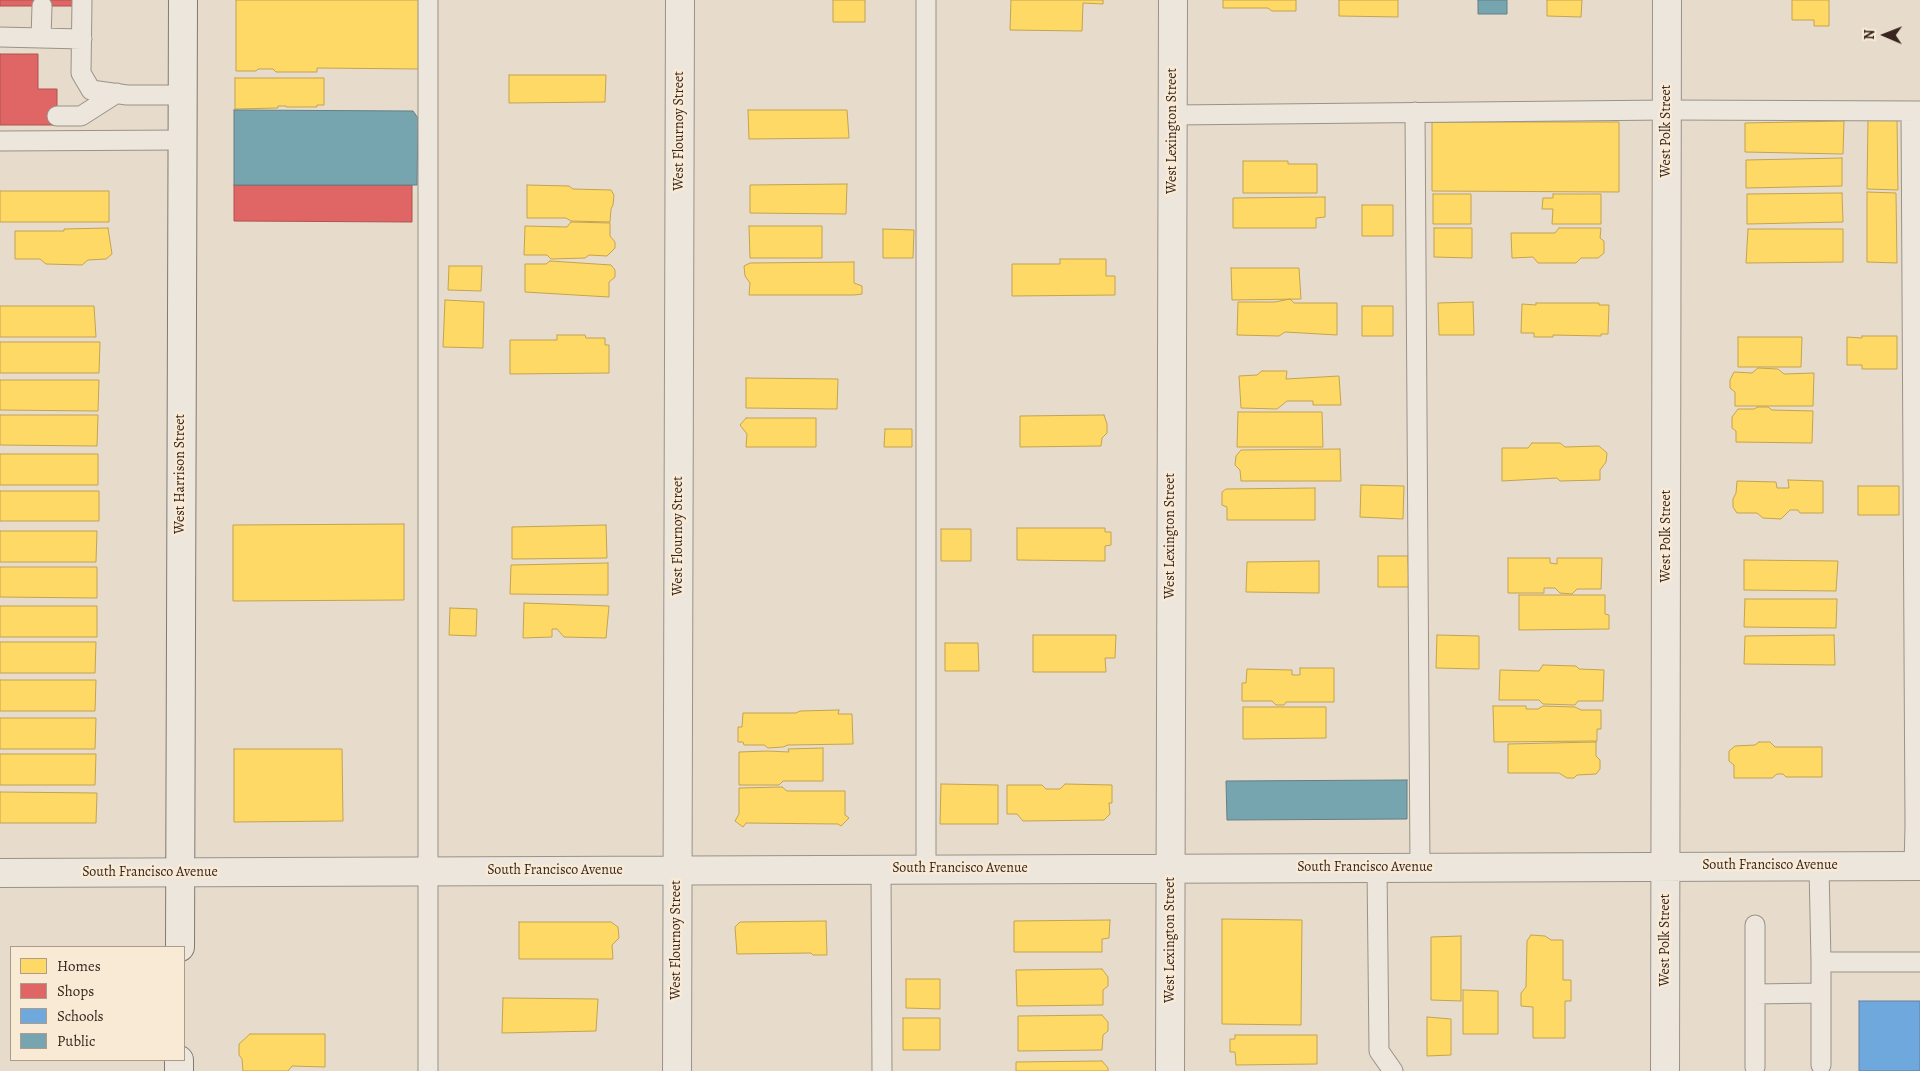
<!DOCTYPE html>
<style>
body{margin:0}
#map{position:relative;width:1920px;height:1071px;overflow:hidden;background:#e7dccb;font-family:Alegreya,serif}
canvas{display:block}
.legend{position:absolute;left:10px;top:946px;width:175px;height:115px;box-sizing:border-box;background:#f8ead5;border:1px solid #ab9c8c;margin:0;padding:6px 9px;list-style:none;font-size:15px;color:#38261e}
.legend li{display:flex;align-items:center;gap:10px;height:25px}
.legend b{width:25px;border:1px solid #ab9c8c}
.north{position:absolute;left:1860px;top:10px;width:50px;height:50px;-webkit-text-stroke:4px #f8ead5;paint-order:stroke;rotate:271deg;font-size:14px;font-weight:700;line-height:20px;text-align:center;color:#38261e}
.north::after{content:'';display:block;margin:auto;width:18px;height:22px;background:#38261e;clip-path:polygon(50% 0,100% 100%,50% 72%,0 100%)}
</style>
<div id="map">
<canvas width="1920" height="1071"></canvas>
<ul class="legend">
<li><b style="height:14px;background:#ffd966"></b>Homes</li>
<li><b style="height:14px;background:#e06666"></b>Shops</li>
<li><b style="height:14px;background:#6fa8dc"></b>Schools</li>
<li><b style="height:14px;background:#76a5af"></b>Public</li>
</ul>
<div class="north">N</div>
</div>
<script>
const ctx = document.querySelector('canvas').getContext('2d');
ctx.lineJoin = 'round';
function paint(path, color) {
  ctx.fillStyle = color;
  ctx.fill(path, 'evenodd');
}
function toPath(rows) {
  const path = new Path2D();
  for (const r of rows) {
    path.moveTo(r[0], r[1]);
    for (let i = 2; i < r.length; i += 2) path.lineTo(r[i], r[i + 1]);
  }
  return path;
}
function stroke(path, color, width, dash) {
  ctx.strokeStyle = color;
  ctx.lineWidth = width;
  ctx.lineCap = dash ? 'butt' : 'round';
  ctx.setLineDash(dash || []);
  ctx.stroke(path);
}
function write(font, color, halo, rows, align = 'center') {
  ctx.font = font + ' Alegreya,serif';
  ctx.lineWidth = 5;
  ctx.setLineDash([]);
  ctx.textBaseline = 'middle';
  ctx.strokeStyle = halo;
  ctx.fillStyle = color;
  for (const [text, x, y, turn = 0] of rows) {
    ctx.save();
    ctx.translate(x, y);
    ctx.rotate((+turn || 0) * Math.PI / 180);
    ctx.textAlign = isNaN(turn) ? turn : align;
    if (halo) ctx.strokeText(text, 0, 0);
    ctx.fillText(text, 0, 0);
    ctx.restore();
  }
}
const homes = toPath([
 [236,0,420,0,420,69,317,68,317,72,276,72,273,69,258,69,256,71,236,71,236,0],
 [833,0,865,0,865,22,833,22,833,0],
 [1011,0,1103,0,1103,4,1083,3,1082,31,1010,30,1011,0],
 [1223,0,1296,0,1296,11,1272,11,1268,8,1223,8,1223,0],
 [1339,0,1398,0,1398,17,1339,16,1339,0],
 [1547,0,1582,0,1581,17,1547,16,1547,0],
 [1792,0,1829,0,1829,26,1814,26,1814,20,1792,20,1792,0],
 [509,75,606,75,605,102,509,103,509,75],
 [235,78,324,78,324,105,317,105,317,107,286,107,286,106,278,106,278,108,235,109,235,78],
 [748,110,847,110,849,138,749,139,748,110],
 [1868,119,1897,120,1898,190,1867,189,1868,119],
 [1844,121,1843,154,1745,152,1745,123,1844,121],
 [1432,122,1619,122,1619,192,1432,191,1432,122],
 [1842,158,1842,186,1746,188,1746,160,1842,158],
 [1243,161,1288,161,1288,164,1317,164,1317,193,1243,193,1243,161],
 [847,184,846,214,750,213,750,185,847,184],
 [527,185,569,186,573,189,611,190,614,195,613,205,611,209,610,222,571,221,566,218,527,218,527,185],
 [0,191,109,191,109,222,0,222,0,191],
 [1867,192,1896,193,1897,263,1867,262,1867,192],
 [1842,193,1843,222,1747,224,1747,194,1842,193],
 [1433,194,1471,194,1471,224,1433,224,1433,194],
 [1553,194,1601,194,1601,224,1552,224,1553,209,1542,209,1543,198,1553,198,1553,194],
 [1325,197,1325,217,1316,218,1316,228,1233,228,1233,198,1325,197],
 [1362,205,1393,205,1393,236,1362,236,1362,205],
 [571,222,610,223,610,236,615,242,615,248,607,256,589,255,585,258,551,259,547,255,524,255,525,226,567,227,571,222],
 [749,226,822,226,822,258,750,258,749,226],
 [108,228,112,254,106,259,88,260,82,265,46,264,40,259,15,259,15,231,64,231,64,229,108,228],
 [1434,228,1472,228,1472,258,1434,257,1434,228],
 [1559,228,1601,228,1600,238,1604,241,1604,253,1598,258,1581,258,1576,263,1538,263,1533,257,1512,258,1511,233,1555,233,1559,228],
 [883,229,914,230,913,258,883,258,883,229],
 [1748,229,1843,229,1843,262,1746,263,1748,229],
 [1060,259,1106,259,1106,276,1115,276,1115,295,1012,296,1012,264,1060,264,1060,259],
 [550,261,611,265,615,270,615,277,609,282,609,297,525,292,525,264,546,264,550,261],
 [854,262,854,283,862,286,862,294,854,295,749,295,750,283,745,276,744,266,750,263,854,262],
 [449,266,482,266,481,291,448,290,449,266],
 [1231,268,1299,268,1301,299,1232,300,1231,268],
 [1290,299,1294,303,1337,303,1337,335,1285,332,1279,336,1237,335,1238,302,1275,302,1290,299],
 [445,300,484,302,483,348,443,347,445,300],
 [1473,302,1474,335,1439,335,1438,303,1473,302],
 [1536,303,1599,303,1599,305,1609,305,1608,334,1601,334,1601,336,1553,335,1553,337,1534,337,1534,333,1521,333,1522,304,1536,305,1536,303],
 [0,306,94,306,96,337,0,337,0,306],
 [1362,306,1393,306,1393,336,1362,336,1362,306],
 [557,335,585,335,586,338,605,338,605,345,609,345,609,373,510,374,510,340,557,340,557,335],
 [1862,336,1897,336,1897,369,1862,369,1862,365,1847,365,1847,337,1862,338,1862,336],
 [1738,337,1802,337,1801,367,1738,367,1738,337],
 [0,342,100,342,99,373,0,373,0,342],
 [1758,368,1778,369,1784,374,1814,373,1813,406,1735,406,1735,392,1730,388,1730,380,1734,372,1752,373,1758,368],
 [1262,371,1287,371,1286,379,1339,376,1341,405,1313,405,1313,401,1287,401,1277,409,1241,408,1239,376,1257,375,1262,371],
 [746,378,838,379,837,409,746,408,746,378],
 [0,380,99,380,98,411,0,410,0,380],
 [1758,407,1768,407,1772,410,1813,411,1812,443,1736,442,1736,431,1732,428,1732,417,1738,409,1754,409,1758,407],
 [1238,412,1322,412,1323,447,1237,447,1238,412],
 [0,415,98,415,97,446,0,445,0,415],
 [1104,415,1107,424,1107,433,1102,438,1101,446,1020,447,1020,416,1104,415],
 [746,418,816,418,816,447,746,447,747,434,740,425,746,418],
 [885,429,912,429,912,447,884,447,885,429],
 [1532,443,1560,443,1565,447,1599,446,1607,453,1606,462,1600,470,1600,480,1560,481,1557,478,1502,481,1502,448,1528,448,1532,443],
 [1340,449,1341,481,1241,481,1240,470,1235,465,1236,456,1241,450,1340,449],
 [0,454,98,454,98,485,0,485,0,454],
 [1788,480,1823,481,1823,513,1800,513,1798,510,1790,510,1781,519,1763,518,1757,513,1737,513,1733,507,1733,499,1736,493,1737,481,1776,482,1777,488,1789,488,1788,480],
 [1361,485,1404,486,1403,519,1360,517,1361,485],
 [1858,486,1899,486,1899,515,1858,515,1858,486],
 [1315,488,1315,520,1227,520,1227,507,1222,505,1222,492,1226,489,1315,488],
 [0,491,99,491,99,521,0,521,0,491],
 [404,524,404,600,233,601,233,525,404,524],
 [606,525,607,558,512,559,512,527,606,525],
 [1017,528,1105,528,1105,532,1111,532,1111,545,1105,546,1105,561,1017,560,1017,528],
 [941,529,971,529,971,561,941,561,941,529],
 [0,531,97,531,96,562,0,562,0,531],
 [1378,556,1408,556,1409,587,1378,587,1378,556],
 [1508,558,1550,558,1550,563,1557,564,1557,558,1602,558,1601,589,1577,589,1572,594,1560,593,1555,588,1544,588,1544,593,1508,593,1508,558],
 [1744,560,1838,561,1836,591,1744,590,1744,560],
 [1319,561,1319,593,1246,592,1247,562,1319,561],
 [608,563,608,595,510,594,511,565,608,563],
 [0,567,97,567,97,598,0,597,0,567],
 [1519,595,1605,595,1605,614,1609,615,1609,629,1519,630,1519,595],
 [1745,599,1837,599,1836,628,1744,627,1745,599],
 [524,603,609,606,606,638,564,637,557,629,552,629,552,637,523,638,524,603],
 [0,606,97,606,97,637,0,637,0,606],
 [450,608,477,609,476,636,449,635,450,608],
 [1033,635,1116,635,1115,658,1105,658,1106,672,1033,672,1033,635],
 [1437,635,1479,636,1479,669,1436,668,1437,635],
 [1834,635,1835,665,1744,664,1745,636,1834,635],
 [0,642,96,642,95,673,0,673,0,642],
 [945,643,978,643,979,671,945,671,945,643],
 [1543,665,1576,666,1579,669,1604,670,1603,701,1578,701,1575,705,1543,704,1539,700,1499,700,1500,670,1539,671,1543,665],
 [1300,668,1334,668,1334,702,1286,702,1284,705,1276,705,1272,701,1242,701,1242,683,1246,683,1247,669,1292,670,1292,675,1300,675,1300,668],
 [0,680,96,680,95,711,0,711,0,680],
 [1493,706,1526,706,1526,709,1538,709,1543,706,1575,707,1581,710,1601,710,1601,729,1597,729,1597,741,1494,742,1493,706],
 [1243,707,1326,707,1326,738,1243,739,1243,707],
 [839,710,838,714,852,714,853,744,788,745,783,747,768,748,764,745,744,745,743,742,738,742,738,727,742,727,743,713,796,713,800,711,839,710],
 [0,718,96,718,95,749,0,749,0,718],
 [1596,742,1596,756,1600,760,1600,769,1596,774,1577,775,1574,778,1567,778,1559,773,1508,773,1508,744,1596,742],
 [1759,742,1770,742,1775,747,1822,747,1822,777,1786,777,1783,774,1777,774,1772,778,1734,778,1734,765,1729,761,1729,751,1735,746,1755,745,1759,742],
 [823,748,823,781,783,781,779,785,739,785,739,752,767,751,789,752,788,749,823,748],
 [234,749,342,749,343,821,234,822,234,749],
 [0,754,96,754,95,785,0,785,0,754],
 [941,784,998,785,998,824,940,824,941,784],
 [1065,784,1112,785,1112,803,1109,803,1110,814,1104,820,1023,821,1017,814,1007,814,1007,785,1042,785,1046,789,1060,789,1065,784],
 [782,787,787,791,845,791,845,815,849,818,841,826,838,824,746,823,743,827,735,821,739,814,739,788,782,787],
 [0,792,97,793,96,823,0,823,0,792],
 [1222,919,1302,920,1301,1025,1222,1024,1222,919],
 [1110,920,1109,938,1102,939,1102,952,1014,952,1014,921,1110,920],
 [826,921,827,955,813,955,811,953,737,954,735,927,740,922,826,921],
 [519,922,611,922,618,927,619,938,612,945,613,959,519,959,519,922],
 [1531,935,1545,936,1551,940,1563,940,1563,980,1571,980,1571,1001,1565,1001,1565,1038,1533,1038,1533,1007,1521,1006,1521,993,1526,987,1527,941,1531,935],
 [1461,936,1461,1001,1431,1000,1431,937,1461,936],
 [1102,969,1108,977,1108,986,1103,990,1103,1005,1017,1006,1016,970,1102,969],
 [906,979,940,979,940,1009,906,1008,906,979],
 [1463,990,1498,991,1498,1034,1463,1034,1463,990],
 [503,998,598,999,596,1031,502,1033,503,998],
 [1102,1015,1108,1022,1108,1031,1103,1035,1102,1050,1018,1051,1018,1016,1102,1015],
 [1427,1017,1451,1019,1451,1055,1427,1056,1427,1017],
 [903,1018,940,1018,940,1050,903,1050,903,1018],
 [250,1034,325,1034,325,1067,292,1066,288,1071,243,1071,242,1059,239,1055,239,1044,250,1034],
 [1235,1035,1317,1035,1317,1064,1236,1065,1235,1052,1230,1052,1230,1039,1235,1039,1235,1035],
 [1102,1061,1108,1068,1108,1071,1016,1071,1016,1062,1102,1061]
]);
const shops = toPath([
 [0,0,74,0,74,6,0,6,0,0],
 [0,54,38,54,38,89,57,89,57,125,0,125,0,54],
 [234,185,412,185,412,222,234,221,234,185]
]);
const schools = toPath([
 [1859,1001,1920,1001,1920,1071,1859,1071,1859,1001]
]);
const public = toPath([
 [1478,0,1507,0,1507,14,1478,14,1478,0],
 [234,110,413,111,418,118,417,185,234,185,234,110],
 [1407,780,1407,819,1227,820,1226,781,1407,780]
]);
const lane = toPath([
 [82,0,81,73,91,90,127,95,183,95],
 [0,37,82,39],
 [41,38,42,6],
 [1911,111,1915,826,1914,866],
 [1415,112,1420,868],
 [1173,115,1667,110,1920,111],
 [57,116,81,116,117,93],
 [0,141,183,140],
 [1819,866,1821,962,1920,962],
 [1377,868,1379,1051,1393,1071],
 [881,870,882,1071],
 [926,870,926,0],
 [1755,925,1755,994,1821,993],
 [1821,1065,1821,962],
 [1755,1067,1755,994],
 [428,1071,428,0]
]);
const street = toPath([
 [0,873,1920,866],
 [677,1071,680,0],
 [1170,1071,1173,0],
 [1665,1071,1667,0]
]);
const secondary = toPath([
 [180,947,183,0],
 [179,1071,179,1060]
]);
const streetNames = [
 ["West Flournoy Street",680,131,-90],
 ["West Lexington Street",1173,131,-90],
 ["West Polk Street",1667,131,-90],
 ["West Harrison Street",181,474,-90],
 ["West Flournoy Street",679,536,-90],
 ["West Lexington Street",1171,536,-90],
 ["West Polk Street",1667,536,-90],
 ["South Francisco Avenue",1770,866],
 ["South Francisco Avenue",1365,868],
 ["South Francisco Avenue",960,869],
 ["South Francisco Avenue",555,871],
 ["South Francisco Avenue",150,873],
 ["West Flournoy Street",677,940,-90],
 ["West Lexington Street",1171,940,-90],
 ["West Polk Street",1666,940,-90]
];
paint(homes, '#ffd966');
stroke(homes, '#c3a350', 1);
paint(shops, '#e06666');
stroke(shops, '#ae5350', 1);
paint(schools, '#6fa8dc');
stroke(schools, '#5e81a3', 1);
paint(public, '#76a5af');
stroke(public, '#637f84', 1);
stroke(lane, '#9b9288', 21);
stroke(street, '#9b9288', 30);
stroke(secondary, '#827a70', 30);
stroke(lane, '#ece6dd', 19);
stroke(street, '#ece6dd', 28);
stroke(secondary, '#ece6dd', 28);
write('14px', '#38261e', '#f8ead5', streetNames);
</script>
